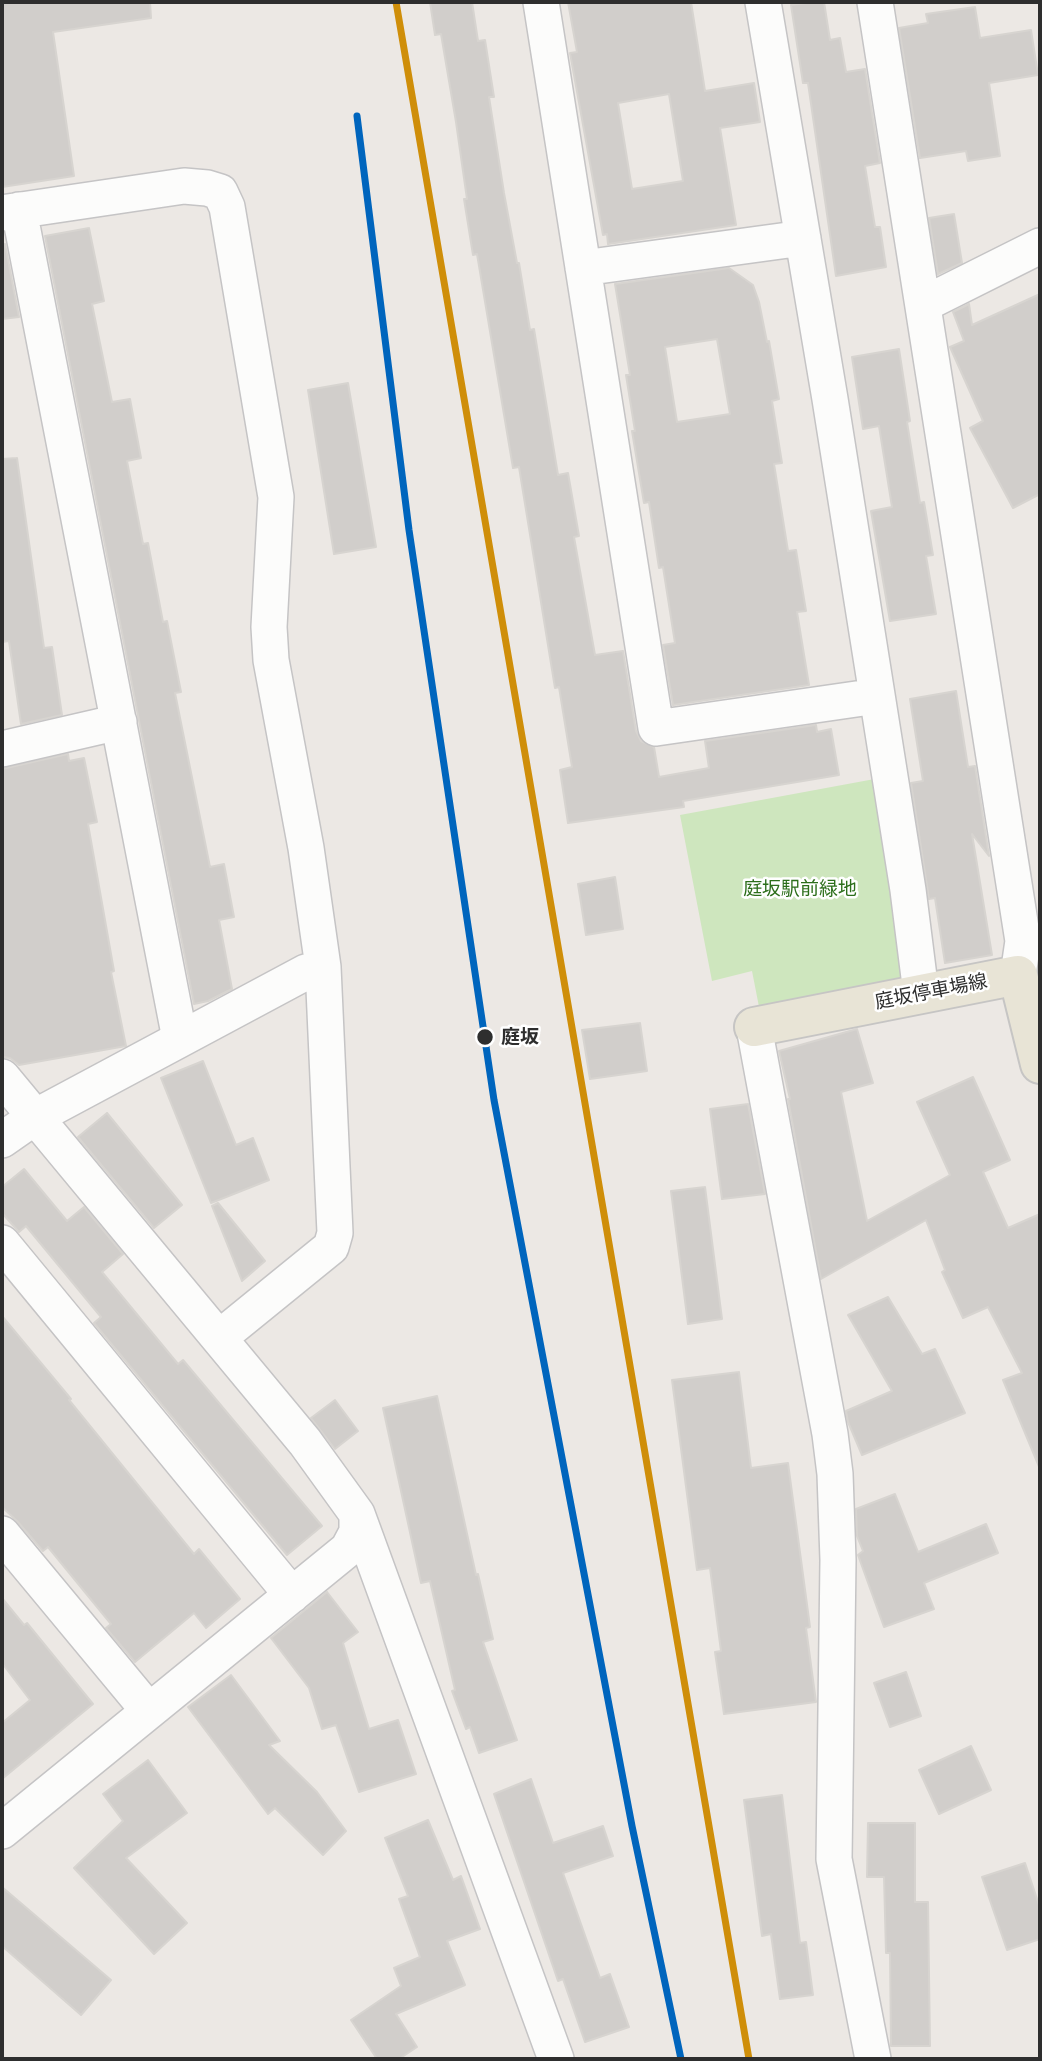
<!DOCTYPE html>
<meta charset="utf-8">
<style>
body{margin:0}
#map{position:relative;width:1042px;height:2061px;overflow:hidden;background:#ece8e4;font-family:Quicksand,sans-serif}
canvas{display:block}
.frame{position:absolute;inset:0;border:4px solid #2e2e2e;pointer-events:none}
</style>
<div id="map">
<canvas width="1042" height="2061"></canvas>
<div class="frame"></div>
</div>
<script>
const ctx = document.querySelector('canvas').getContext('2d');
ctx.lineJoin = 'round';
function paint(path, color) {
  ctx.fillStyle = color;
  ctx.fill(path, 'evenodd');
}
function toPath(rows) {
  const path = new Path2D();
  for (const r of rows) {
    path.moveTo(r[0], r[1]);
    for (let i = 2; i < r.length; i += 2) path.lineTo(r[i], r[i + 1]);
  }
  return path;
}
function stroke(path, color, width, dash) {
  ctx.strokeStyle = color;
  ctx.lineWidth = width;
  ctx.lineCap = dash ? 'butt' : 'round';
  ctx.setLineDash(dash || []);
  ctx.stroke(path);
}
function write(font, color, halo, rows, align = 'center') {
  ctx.font = font + ' Quicksand,"Noto Sans JP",sans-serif';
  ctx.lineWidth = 5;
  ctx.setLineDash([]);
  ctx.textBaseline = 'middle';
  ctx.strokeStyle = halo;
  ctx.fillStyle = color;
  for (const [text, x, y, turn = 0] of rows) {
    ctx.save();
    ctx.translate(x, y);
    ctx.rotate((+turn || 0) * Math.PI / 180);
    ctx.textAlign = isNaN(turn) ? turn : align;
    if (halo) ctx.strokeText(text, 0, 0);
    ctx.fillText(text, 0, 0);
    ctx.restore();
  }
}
const green = toPath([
 [880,778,910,985,761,1017,752,971,712,981,680,815]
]);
const building = toPath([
 [2,2,150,2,151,18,53,32,74,176,2,187,2,2],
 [430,2,472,2,478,41,485,40,494,97,489,97,504,193,517,263,519,263,530,330,534,329,558,475,568,473,579,536,574,537,595,655,623,651,636,731,641,741,654,747,659,777,709,768,705,741,816,725,817,732,831,729,839,775,683,801,684,807,568,823,560,770,572,767,559,687,555,688,519,467,513,468,477,254,473,255,464,199,467,199,456,122,441,34,435,35,430,2],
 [568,2,691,2,705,91,754,83,760,122,720,128,736,225,608,244,607,234,603,235,570,53,577,52,568,2],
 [669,94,683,181,632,189,618,103,669,94],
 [814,2,824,2,830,40,840,38,846,72,865,69,880,163,865,166,875,227,880,227,886,267,836,276,808,83,803,83,791,5,814,2],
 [975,7,980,38,1031,30,1038,75,989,83,1000,156,968,161,966,151,920,158,899,28,928,23,926,14,975,7],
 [954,214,962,263,938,274,929,218,954,214],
 [89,228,104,301,92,304,112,402,130,399,141,458,127,461,143,544,148,543,163,622,167,621,181,692,175,693,210,867,224,864,234,917,219,920,232,989,208,1001,194,1004,45,236,89,228],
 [5,244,19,317,2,319,2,245,5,244],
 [729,268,753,285,759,302,767,342,769,341,779,399,772,401,782,463,774,464,788,551,796,550,806,611,797,612,809,685,673,705,663,645,675,643,663,567,659,568,649,502,644,503,632,431,635,431,626,375,630,375,615,284,729,268],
 [717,339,730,414,677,422,665,347,717,339],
 [1040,294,1040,494,1013,508,970,428,983,421,950,347,964,341,953,312,969,304,972,325,1040,294],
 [899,349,910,421,907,422,920,503,924,502,933,555,926,556,936,614,890,621,871,511,892,507,879,426,863,429,852,357,899,349],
 [348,383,376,547,334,554,308,390,348,383],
 [17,458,44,648,52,647,62,715,21,724,9,641,2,642,2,459,17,458],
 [956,691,968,767,975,766,989,856,972,834,992,955,945,963,935,898,929,899,911,783,923,781,910,699,956,691],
 [68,754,69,761,84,758,97,822,88,824,114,971,111,972,126,1046,19,1065,10,1058,3,1057,2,1052,2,769,68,754],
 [615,877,623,929,586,935,578,884,615,877],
 [640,1023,647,1071,590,1079,582,1030,640,1023],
 [857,1029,873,1083,841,1092,867,1221,950,1175,917,1102,973,1077,1010,1160,983,1172,1008,1228,1040,1214,1040,1469,1003,1380,1022,1373,988,1307,963,1318,942,1272,945,1270,926,1220,821,1279,788,1099,790,1099,779,1051,857,1029],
 [203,1061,236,1145,253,1138,269,1180,211,1203,161,1078,203,1061],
 [748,1104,765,1194,722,1199,710,1109,748,1104],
 [107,1113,182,1205,154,1228,78,1137,107,1113],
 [24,1169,67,1221,84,1207,123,1254,102,1272,178,1364,183,1360,322,1526,287,1555,94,1323,101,1317,26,1226,19,1232,2,1213,2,1187,24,1169],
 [705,1187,722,1319,688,1324,671,1191,705,1187],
 [218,1203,265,1261,242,1281,212,1206,218,1203],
 [888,1297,922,1354,935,1349,965,1413,862,1455,848,1422,846,1411,892,1391,848,1315,888,1297],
 [2,1316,71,1399,69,1400,194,1554,199,1549,240,1599,206,1628,194,1613,135,1662,106,1628,111,1624,48,1547,43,1551,17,1521,2,1507,2,1316],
 [739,1372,751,1468,788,1463,810,1627,806,1628,816,1702,724,1714,715,1652,721,1651,710,1568,697,1570,672,1380,739,1372],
 [437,1396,476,1575,478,1574,493,1639,483,1642,517,1740,479,1753,470,1727,466,1729,452,1691,455,1690,430,1581,421,1583,383,1408,437,1396],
 [335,1400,358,1431,335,1449,311,1418,335,1400],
 [895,1494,918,1552,986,1524,998,1553,924,1583,934,1609,884,1627,858,1555,863,1551,857,1536,856,1509,895,1494],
 [327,1592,358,1632,343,1643,369,1729,398,1720,416,1774,359,1792,336,1725,322,1729,309,1688,271,1638,327,1592],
 [2,1598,24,1625,27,1623,93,1704,2,1779,2,1723,30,1700,2,1663,2,1598],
 [906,1672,921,1716,890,1727,874,1683,906,1672],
 [231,1675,280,1741,269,1745,317,1792,346,1831,323,1855,275,1808,268,1814,188,1707,231,1675],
 [971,1746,991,1790,939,1814,919,1770,971,1746],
 [148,1760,187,1813,126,1858,187,1923,154,1954,74,1868,123,1821,103,1794,148,1760],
 [531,1779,553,1843,603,1826,613,1856,563,1873,600,1978,610,1974,629,2027,585,2042,563,1979,558,1981,494,1794,531,1779],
 [782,1795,800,1943,806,1942,813,1995,780,1999,771,1934,762,1936,744,1800,782,1795],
 [428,1820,453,1880,461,1876,480,1929,447,1941,465,1985,396,2014,417,2047,399,2059,377,2059,351,2020,401,1986,394,1968,420,1957,399,1899,408,1896,385,1838,428,1820],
 [868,1823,915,1823,915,1902,928,1902,930,2046,891,2046,890,1953,886,1953,884,1877,867,1877,868,1823],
 [1025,1863,1040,1908,1040,1939,1007,1950,982,1877,1025,1863],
 [2,1887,111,1980,81,2015,2,1946,2,1887]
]);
const minor = toPath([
 [541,2,656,728,877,696],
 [763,2,830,399,908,890,921,993],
 [875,2,1023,941,1018,975],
 [19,210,180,1039],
 [2,213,184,186,207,188,220,192,227,207,276,497,269,627,271,660,306,848,323,967,335,1233,331,1247,219,1338],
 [583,268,803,238],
 [924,304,1040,246],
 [2,749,119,722],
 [754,1027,830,1434,835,1474,838,1560,834,1859,873,2059],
 [2,1077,305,1442,357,1514,357,1532,348,1549,2,1831],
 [2,1140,35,1117,306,972,323,967],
 [2,1243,292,1595],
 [357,1514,556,2059],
 [2,1534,149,1711]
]);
const major = toPath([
 [754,1027,1018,975,1040,1064]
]);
const rail1 = toPath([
 [396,2,749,2059]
]);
const rail2 = toPath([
 [357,116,409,530,494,1100,632,1826,681,2059]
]);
const markers = [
 [485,1037,9,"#2e2e2e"]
];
const parkNames = [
 ["庭坂駅前緑地",800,889]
];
const streetNames = [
 ["庭坂停車場線",931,992,-11]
];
const stopNames = [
 ["庭坂",501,1037]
];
paint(green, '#cee6be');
paint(building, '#d1cecb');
stroke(building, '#d7d4d0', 2);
stroke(minor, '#c5c4c5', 38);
stroke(major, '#c6c5c4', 42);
stroke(minor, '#fcfcfb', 35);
stroke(major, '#e8e4d6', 38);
stroke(rail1, '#cf8e09', 7);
stroke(rail2, '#0065bd', 7);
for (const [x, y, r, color] of markers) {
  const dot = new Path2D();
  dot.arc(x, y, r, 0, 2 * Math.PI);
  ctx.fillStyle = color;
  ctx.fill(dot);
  stroke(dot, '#fff', 2.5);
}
write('19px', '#2c6e1b', '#fff', parkNames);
write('19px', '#2e2e2e', '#fff', streetNames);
write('bold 19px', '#2e2e2e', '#fff', stopNames, 'left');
</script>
